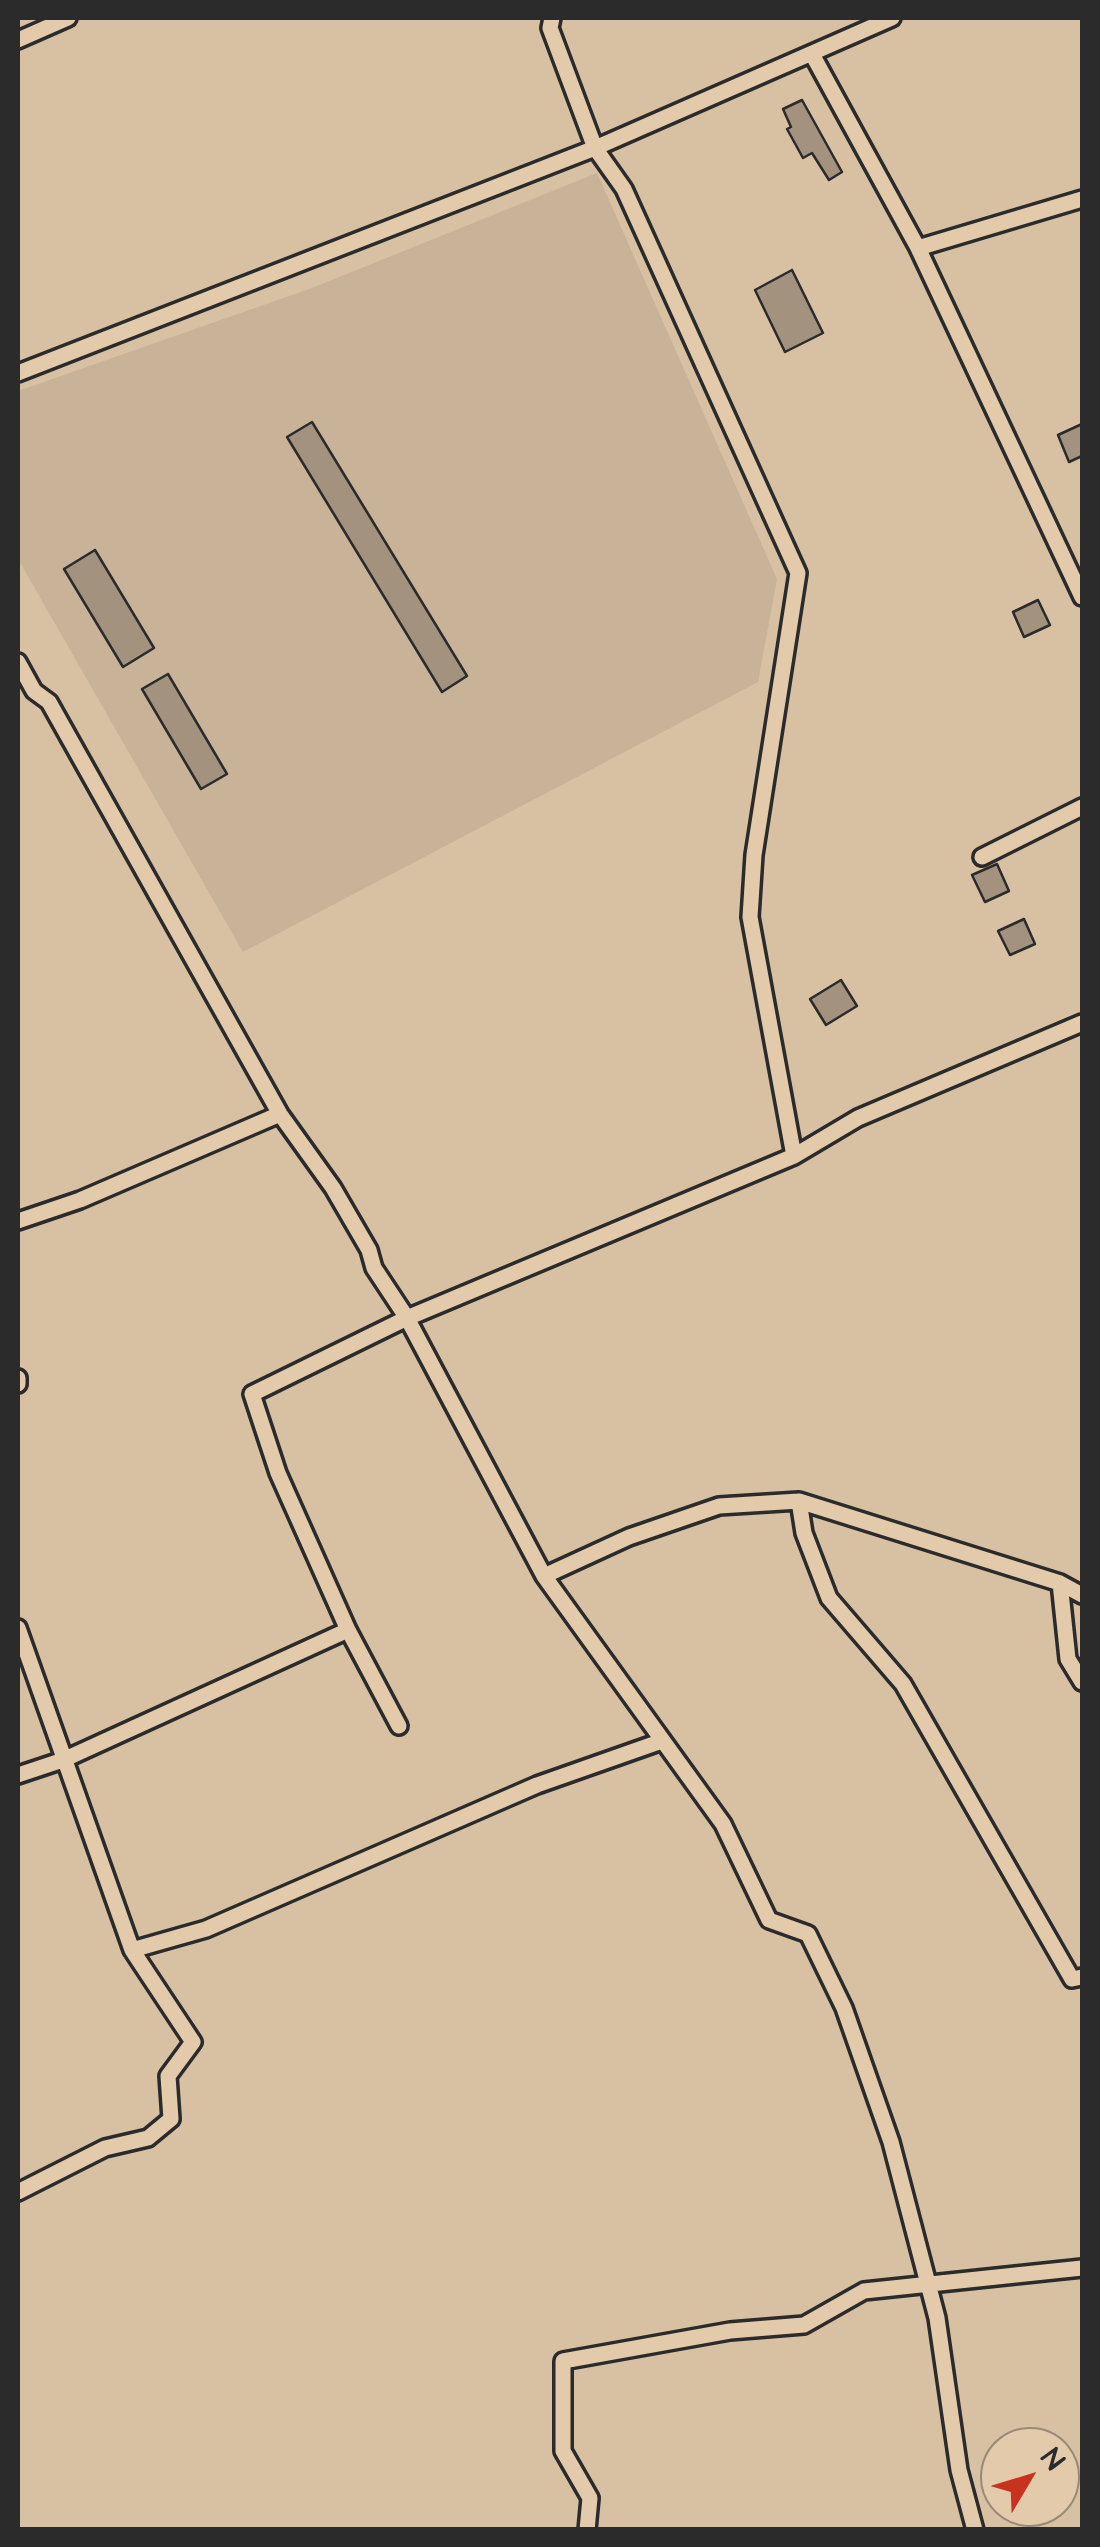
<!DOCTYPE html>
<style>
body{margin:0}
#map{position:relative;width:1100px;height:2547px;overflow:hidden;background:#d8c0a3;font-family:"Architects Daughter",sans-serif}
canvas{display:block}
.frame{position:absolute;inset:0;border:20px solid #2b2b2b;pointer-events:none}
.north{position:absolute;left:980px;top:2427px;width:100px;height:100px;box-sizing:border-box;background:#e3caab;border:2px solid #998a78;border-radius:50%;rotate:52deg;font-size:28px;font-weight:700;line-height:40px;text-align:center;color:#2b2b2b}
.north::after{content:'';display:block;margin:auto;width:35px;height:45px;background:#c8321e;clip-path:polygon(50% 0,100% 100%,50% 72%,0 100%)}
</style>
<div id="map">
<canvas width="1100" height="2547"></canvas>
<div class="frame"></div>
<div class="north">N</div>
</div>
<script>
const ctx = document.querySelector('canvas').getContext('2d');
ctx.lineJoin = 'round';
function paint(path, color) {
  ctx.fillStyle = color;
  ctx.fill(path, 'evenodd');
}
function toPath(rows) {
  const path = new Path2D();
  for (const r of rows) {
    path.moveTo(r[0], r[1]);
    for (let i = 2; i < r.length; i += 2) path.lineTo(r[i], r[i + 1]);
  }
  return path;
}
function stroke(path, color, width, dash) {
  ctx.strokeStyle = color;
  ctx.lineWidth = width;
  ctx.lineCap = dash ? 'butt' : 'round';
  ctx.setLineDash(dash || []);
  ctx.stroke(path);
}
const built = toPath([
 [597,173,777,579,758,682,243,952,18,559,18,391,312,288]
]);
const building = toPath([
 [802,100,842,172,829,180,812,153,803,158,787,129,791,127,783,109,802,100],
 [792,270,823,333,785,352,755,290,792,270],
 [312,422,467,676,442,692,287,437,312,422],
 [1082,424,1082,456,1069,462,1058,435,1082,424],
 [95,550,154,648,123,667,64,569,95,550],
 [1038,600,1050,625,1024,637,1013,612,1038,600],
 [168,674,227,774,201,789,142,689,168,674],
 [997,864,1009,891,985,902,972,875,997,864],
 [1024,919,1035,944,1010,955,998,931,1024,919],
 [841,980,857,1006,826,1025,810,999,841,980]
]);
const minor = toPath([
 [552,18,550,28,595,148,624,189,798,573,754,855,750,917,794,1156],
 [18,40,68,18],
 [812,54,918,248,1082,597],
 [918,248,1082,199],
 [18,373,595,148,892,18],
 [18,662,34,691,49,702,280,1114,333,1188,369,1250,374,1268,407,1318,544,1576,723,1824,769,1920,808,1934,844,2008,891,2142,937,2318,959,2470,975,2530],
 [982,857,1082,807],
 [18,1221,80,1200,280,1114],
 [18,1378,18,1384],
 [799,1501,804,1533,829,1598,903,1684,1072,1979,1082,1977],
 [544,1576,629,1537,719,1506,799,1501,1060,1583,1082,1595],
 [1060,1583,1068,1659,1082,1682],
 [18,1628,132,1950,206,1929,537,1785,662,1741],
 [399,1726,348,1630,278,1473,252,1394,407,1318,794,1156,858,1118,1082,1023],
 [18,1775,63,1760,348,1630],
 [18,2192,105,2148,148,2138,171,2119,168,2076,193,2042,132,1950],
 [587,2530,590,2498,563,2451,563,2361,730,2331,804,2325,864,2291,1082,2268]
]);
paint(built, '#c8b298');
paint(building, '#a2927e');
stroke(building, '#2b2b2b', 2.5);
stroke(minor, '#2b2b2b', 22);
stroke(minor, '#e3caab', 15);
</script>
